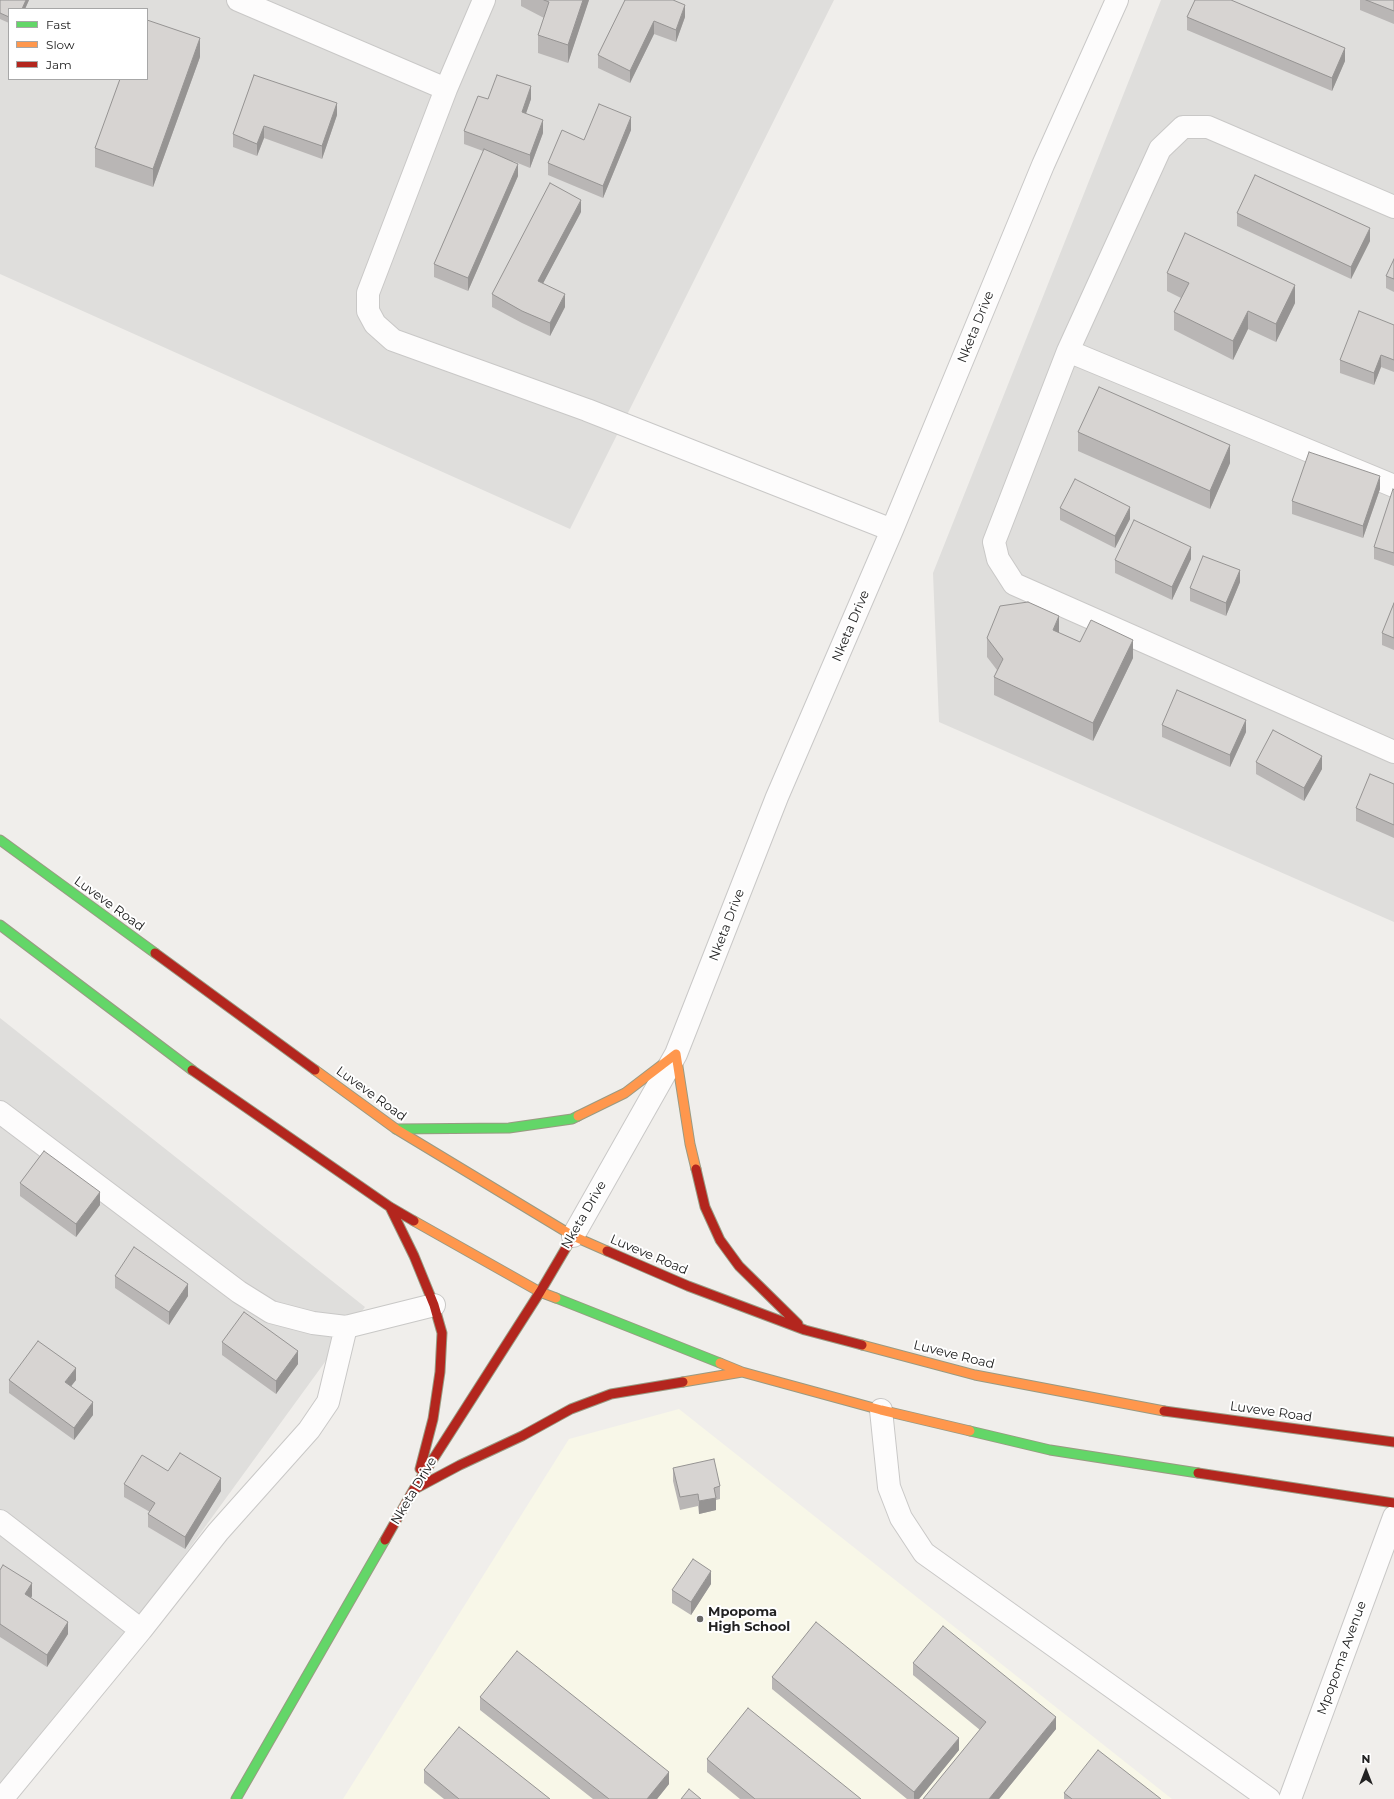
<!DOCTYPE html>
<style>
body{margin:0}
#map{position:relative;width:1394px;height:1799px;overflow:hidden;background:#f0eeeb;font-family:Montserrat,sans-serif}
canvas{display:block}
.legend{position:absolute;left:8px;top:8px;width:140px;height:72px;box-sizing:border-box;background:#fff;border:1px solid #a7a7a7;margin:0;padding:5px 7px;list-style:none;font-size:12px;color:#222}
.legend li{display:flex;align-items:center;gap:8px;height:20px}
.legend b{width:20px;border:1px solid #a7a7a7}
.north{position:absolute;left:1346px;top:1751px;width:40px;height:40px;-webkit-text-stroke:3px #fff;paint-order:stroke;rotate:0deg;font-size:11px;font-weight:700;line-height:16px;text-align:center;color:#222}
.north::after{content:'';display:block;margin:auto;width:14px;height:18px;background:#222;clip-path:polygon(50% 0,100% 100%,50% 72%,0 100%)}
</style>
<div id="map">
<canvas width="1394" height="1799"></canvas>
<ul class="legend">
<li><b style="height:5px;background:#63d668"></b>Fast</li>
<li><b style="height:5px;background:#ff974d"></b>Slow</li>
<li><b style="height:5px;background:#b3261e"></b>Jam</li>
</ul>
<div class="north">N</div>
</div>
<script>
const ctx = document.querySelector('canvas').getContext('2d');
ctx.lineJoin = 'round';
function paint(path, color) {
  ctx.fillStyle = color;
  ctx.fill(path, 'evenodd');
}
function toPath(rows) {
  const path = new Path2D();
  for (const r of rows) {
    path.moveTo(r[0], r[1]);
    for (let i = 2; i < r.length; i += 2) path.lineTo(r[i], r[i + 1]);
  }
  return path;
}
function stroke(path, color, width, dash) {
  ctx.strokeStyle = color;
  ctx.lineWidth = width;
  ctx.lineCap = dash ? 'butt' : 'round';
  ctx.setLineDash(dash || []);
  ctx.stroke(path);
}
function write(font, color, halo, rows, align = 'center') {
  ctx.font = font + ' Montserrat,sans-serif';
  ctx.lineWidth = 4;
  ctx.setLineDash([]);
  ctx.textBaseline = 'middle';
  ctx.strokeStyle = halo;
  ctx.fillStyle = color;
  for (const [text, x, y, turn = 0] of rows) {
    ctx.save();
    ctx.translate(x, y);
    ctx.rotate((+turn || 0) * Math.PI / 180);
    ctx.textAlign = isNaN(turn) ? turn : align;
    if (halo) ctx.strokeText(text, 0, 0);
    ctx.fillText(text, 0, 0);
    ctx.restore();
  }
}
const residential = toPath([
 [0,0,834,0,570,529,0,274],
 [9,9,147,9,147,79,9,79],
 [1161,0,1394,0,1394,922,939,722,933,573],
 [0,1018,365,1307,7,1799,0,1799]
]);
const education = toPath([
 [679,1409,1172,1799,343,1799,569,1439]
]);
const street = toPath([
 [238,0,446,89],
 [484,0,446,89,368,293,368,311,375,324,393,340,587,410,892,530],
 [1394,207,1208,127,1183,127,1160,149,1068,351,994,542,998,559,1014,584,1394,752],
 [1068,351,1394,486],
 [0,1112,239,1292,271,1312,313,1323,346,1327,434,1305],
 [573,1236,676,1054,777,797,892,530,1043,165,1117,0],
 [881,1410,889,1487,901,1518,924,1553,1269,1799],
 [0,1521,141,1630],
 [2,1799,141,1630,218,1532,309,1430,328,1402,346,1327],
 [1290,1799,1394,1517]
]);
const fast = toPath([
 [0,840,155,953],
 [0,925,192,1070],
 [396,1129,509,1128,572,1119,578,1116],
 [556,1298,720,1363],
 [970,1431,1050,1450,1198,1473],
 [236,1799,385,1540]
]);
const slow = toPath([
 [315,1070,396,1129,573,1236,607,1251],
 [578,1116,625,1093,676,1054,690,1144,696,1169],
 [414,1221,540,1292,556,1298],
 [862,1345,975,1375,1164,1411],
 [720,1363,742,1372,881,1410,970,1431],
 [683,1382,742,1372]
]);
const jam = toPath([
 [155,953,315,1070],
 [192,1070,390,1207,414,1221],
 [696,1169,705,1207,720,1240,739,1266,798,1324],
 [390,1207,414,1256,434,1305,442,1333,440,1372,433,1419,420,1469],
 [607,1251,688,1286,805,1330,862,1345],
 [1164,1411,1394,1442],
 [1198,1473,1394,1503],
 [415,1489,460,1465,522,1436,571,1409,611,1394,683,1382],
 [385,1540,414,1489,540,1292,573,1236]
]);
const wall = toPath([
 [0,0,29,0,25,9,9,9,9,23,0,19],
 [521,0,589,0,568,63,538,53,538,35,544,18,521,6],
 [625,0,685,17,676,42,654,34,630,83,598,68,598,55],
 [1360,0,1394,0,1394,24,1360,10],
 [1187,17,1345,61,1332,91,1187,30],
 [200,57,153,187,95,167,95,148],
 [254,75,337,115,322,159,264,138,257,156,233,147,233,134],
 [488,99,531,99,526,113,543,133,530,168,513,161,518,176,468,291,434,277,434,264,483,151,464,144,464,131],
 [631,130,603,198,548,175,548,163,584,140],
 [581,212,543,283,565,307,550,336,522,323,492,307,492,294],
 [1237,213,1370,241,1351,279,1237,226],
 [1394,259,1394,292,1386,288,1386,276],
 [1167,273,1295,303,1276,342,1248,329,1233,360,1174,330,1174,312,1181,298,1167,291],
 [1394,325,1394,372,1381,367,1374,385,1340,373,1340,360],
 [1078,432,1230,463,1210,509,1078,451],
 [1380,489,1363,538,1292,514,1292,501],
 [1394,490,1394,566,1374,559,1374,547],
 [1060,508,1130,519,1115,548,1060,520],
 [1191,559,1172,600,1115,573,1115,560],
 [1240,582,1226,616,1190,601,1190,588],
 [1394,603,1394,650,1382,645,1382,633],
 [1059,633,1080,642,1133,658,1093,741,994,695,994,677,997,670,987,657,987,638],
 [1162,725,1246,732,1230,767,1162,737],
 [1256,762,1322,769,1304,801,1256,774],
 [1394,784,1394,838,1356,821,1356,808],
 [20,1183,100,1205,76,1237,20,1196],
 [115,1276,188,1296,169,1325,115,1288],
 [222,1342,298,1364,276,1394,222,1355],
 [9,1380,76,1380,71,1386,93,1415,74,1440,9,1393],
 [673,1468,720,1486,720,1499,716,1500,716,1510,699,1514,698,1506,680,1510,673,1481],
 [168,1471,221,1491,185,1549,148,1527,148,1514,150,1512,124,1497,124,1484],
 [0,1570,32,1596,31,1598,68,1634,47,1667,0,1637],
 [711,1584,691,1615,672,1603,672,1590],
 [913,1663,1056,1729,999,1799,923,1799,980,1730,913,1675],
 [772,1677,959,1750,919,1799,907,1799,772,1689],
 [480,1697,669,1784,657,1799,593,1799,480,1710],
 [707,1759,861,1799,740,1799,707,1772],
 [424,1770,550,1799,444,1799,424,1783],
 [1064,1793,1161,1799,1064,1799]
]);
const shadedWall = toPath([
 [26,0,29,0,25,9,22,9],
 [583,0,589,0,568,63,568,45],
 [685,5,685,17,676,42,676,30],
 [654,21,654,34,630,83,630,71],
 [200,38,200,57,153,187,153,169],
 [1345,48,1345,61,1332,91,1332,78],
 [531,86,531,99,522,125,522,112],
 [337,103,337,115,322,159,322,146],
 [631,117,631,130,603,198,603,186],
 [543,120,543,133,530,168,530,155],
 [264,126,264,138,257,156,257,144],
 [518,164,518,176,468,291,468,278],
 [581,200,581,212,538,293,538,281],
 [1370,228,1370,241,1351,279,1351,267],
 [1295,285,1295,303,1276,342,1276,324],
 [565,294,565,307,550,336,550,323],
 [1248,311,1248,329,1233,360,1233,341],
 [1381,355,1381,367,1374,385,1374,373],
 [1230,445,1230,463,1210,509,1210,491],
 [1380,476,1380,489,1363,538,1363,526],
 [1130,507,1130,519,1115,548,1115,536],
 [1191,547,1191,559,1172,600,1172,587],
 [1240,570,1240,582,1226,616,1226,603],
 [1059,616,1059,634,1053,630],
 [1133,640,1133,658,1093,741,1093,723],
 [1246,720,1246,732,1230,767,1230,755],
 [1322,756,1322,769,1304,801,1304,788],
 [100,1192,100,1205,76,1237,76,1224],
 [188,1284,188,1296,169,1325,169,1312],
 [298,1351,298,1364,276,1394,276,1381],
 [76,1368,76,1380,65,1394,65,1382],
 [93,1402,93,1415,74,1440,74,1428],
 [221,1478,221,1491,185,1549,185,1537],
 [716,1498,716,1510,699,1514,699,1501],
 [711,1571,711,1584,691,1615,691,1602],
 [32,1583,32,1596,25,1607,25,1594],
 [68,1622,68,1634,47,1667,47,1655],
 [1056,1717,1056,1729,999,1799,989,1799],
 [959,1738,959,1750,919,1799,914,1799,914,1792],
 [669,1772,669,1784,657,1799,647,1799]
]);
const building = toPath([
 [0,0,26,0,22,9,9,9,9,17,0,13,0,0],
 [544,0,583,0,568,45,538,35,549,2,544,0],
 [625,0,673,0,685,5,676,30,654,21,630,71,598,55,625,0],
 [1195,0,1231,0,1345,48,1332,78,1187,17,1195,0],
 [1366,0,1394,0,1394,11,1366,0],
 [147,20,200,38,153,169,95,148,120,79,147,79,147,20],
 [254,75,337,103,322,146,264,126,257,144,233,134,254,75],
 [497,75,531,86,522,112,543,120,530,155,464,131,478,96,488,99,497,75],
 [599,104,631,117,603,186,548,163,562,130,584,140,599,104],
 [484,149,518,164,468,278,434,264,484,149],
 [1255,175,1370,228,1351,267,1237,213,1255,175],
 [550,183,581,200,538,281,565,294,550,323,522,311,492,294,550,183],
 [1185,233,1295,285,1276,324,1248,311,1233,341,1174,312,1189,283,1167,273,1185,233],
 [1394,259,1394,279,1386,276,1394,259],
 [1359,311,1394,325,1394,360,1381,355,1374,373,1340,360,1359,311],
 [1099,387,1230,445,1210,491,1078,432,1099,387],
 [1309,452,1380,476,1363,526,1292,501,1309,452],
 [1075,479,1130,507,1115,536,1060,508,1075,479],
 [1393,489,1394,490,1394,553,1374,547,1393,489],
 [1134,520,1191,547,1172,587,1115,560,1134,520],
 [1203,556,1240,570,1226,603,1190,588,1203,556],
 [1028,602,1059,616,1053,630,1080,642,1091,620,1133,640,1093,723,994,677,1003,659,987,638,1000,606,1028,602],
 [1394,603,1394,638,1382,633,1394,603],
 [1177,690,1246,720,1230,755,1162,725,1177,690],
 [1273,730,1322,756,1304,788,1256,762,1273,730],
 [1370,774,1394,784,1394,825,1356,808,1370,774],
 [44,1151,100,1192,76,1224,20,1183,44,1151],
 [134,1247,188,1284,169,1312,115,1276,134,1247],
 [244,1312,298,1351,276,1381,222,1342,244,1312],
 [38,1341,76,1368,65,1382,93,1402,74,1428,9,1380,38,1341],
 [180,1453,221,1478,185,1537,148,1514,155,1503,124,1484,142,1455,168,1471,180,1453],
 [714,1459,720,1486,714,1488,716,1498,699,1501,698,1494,680,1497,673,1468,714,1459],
 [693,1559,711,1571,691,1602,672,1590,693,1559],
 [3,1565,32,1583,25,1594,68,1622,47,1655,0,1624,0,1570,3,1565],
 [816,1622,959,1738,914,1792,772,1677,816,1622],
 [943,1626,1056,1717,989,1799,923,1799,986,1722,913,1663,943,1626],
 [517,1651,669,1772,647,1799,609,1799,480,1697,517,1651],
 [748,1708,861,1799,755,1799,707,1759,748,1708],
 [459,1727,550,1799,459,1799,424,1770,459,1727],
 [1098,1750,1161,1799,1072,1799,1064,1793,1098,1750],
 [689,1789,701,1799,681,1799,689,1789]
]);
const markers = [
 [700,1619,4,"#6a6968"]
];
const streetNames = [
 ["Nketa Drive",976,327,-68],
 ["Nketa Drive",851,626,-67],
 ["Luveve Road",109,904,36],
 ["Nketa Drive",727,925,-69],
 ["Luveve Road",371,1094,36],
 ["Nketa Drive",584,1215,-60],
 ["Luveve Road",649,1255,23],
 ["Luveve Road",954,1355,14],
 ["Luveve Road",1271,1412,8],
 ["Nketa Drive",414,1491,-59],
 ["Mpopoma Avenue",1342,1658,-70]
];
const poiNames = [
 ["Mpopoma",708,1612],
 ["High School",708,1627]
];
paint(residential, '#dfdedc');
paint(education, '#f8f7e8');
stroke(street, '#c9c8c7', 24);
stroke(fast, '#999a82', 11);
stroke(slow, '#999a82', 11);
stroke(jam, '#999a82', 11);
stroke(street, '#fdfcfc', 22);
stroke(fast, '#63d668', 9);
stroke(slow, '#ff974d', 9);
stroke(jam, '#b3261e', 9);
paint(wall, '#b9b6b5');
paint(shadedWall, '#969493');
paint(building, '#d7d4d2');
stroke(building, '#969493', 1);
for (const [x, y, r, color] of markers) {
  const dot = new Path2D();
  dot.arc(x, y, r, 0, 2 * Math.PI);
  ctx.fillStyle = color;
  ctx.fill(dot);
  stroke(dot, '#fff', 1.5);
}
write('13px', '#222', '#fff', streetNames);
write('bold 13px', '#222', '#fff', poiNames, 'left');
</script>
